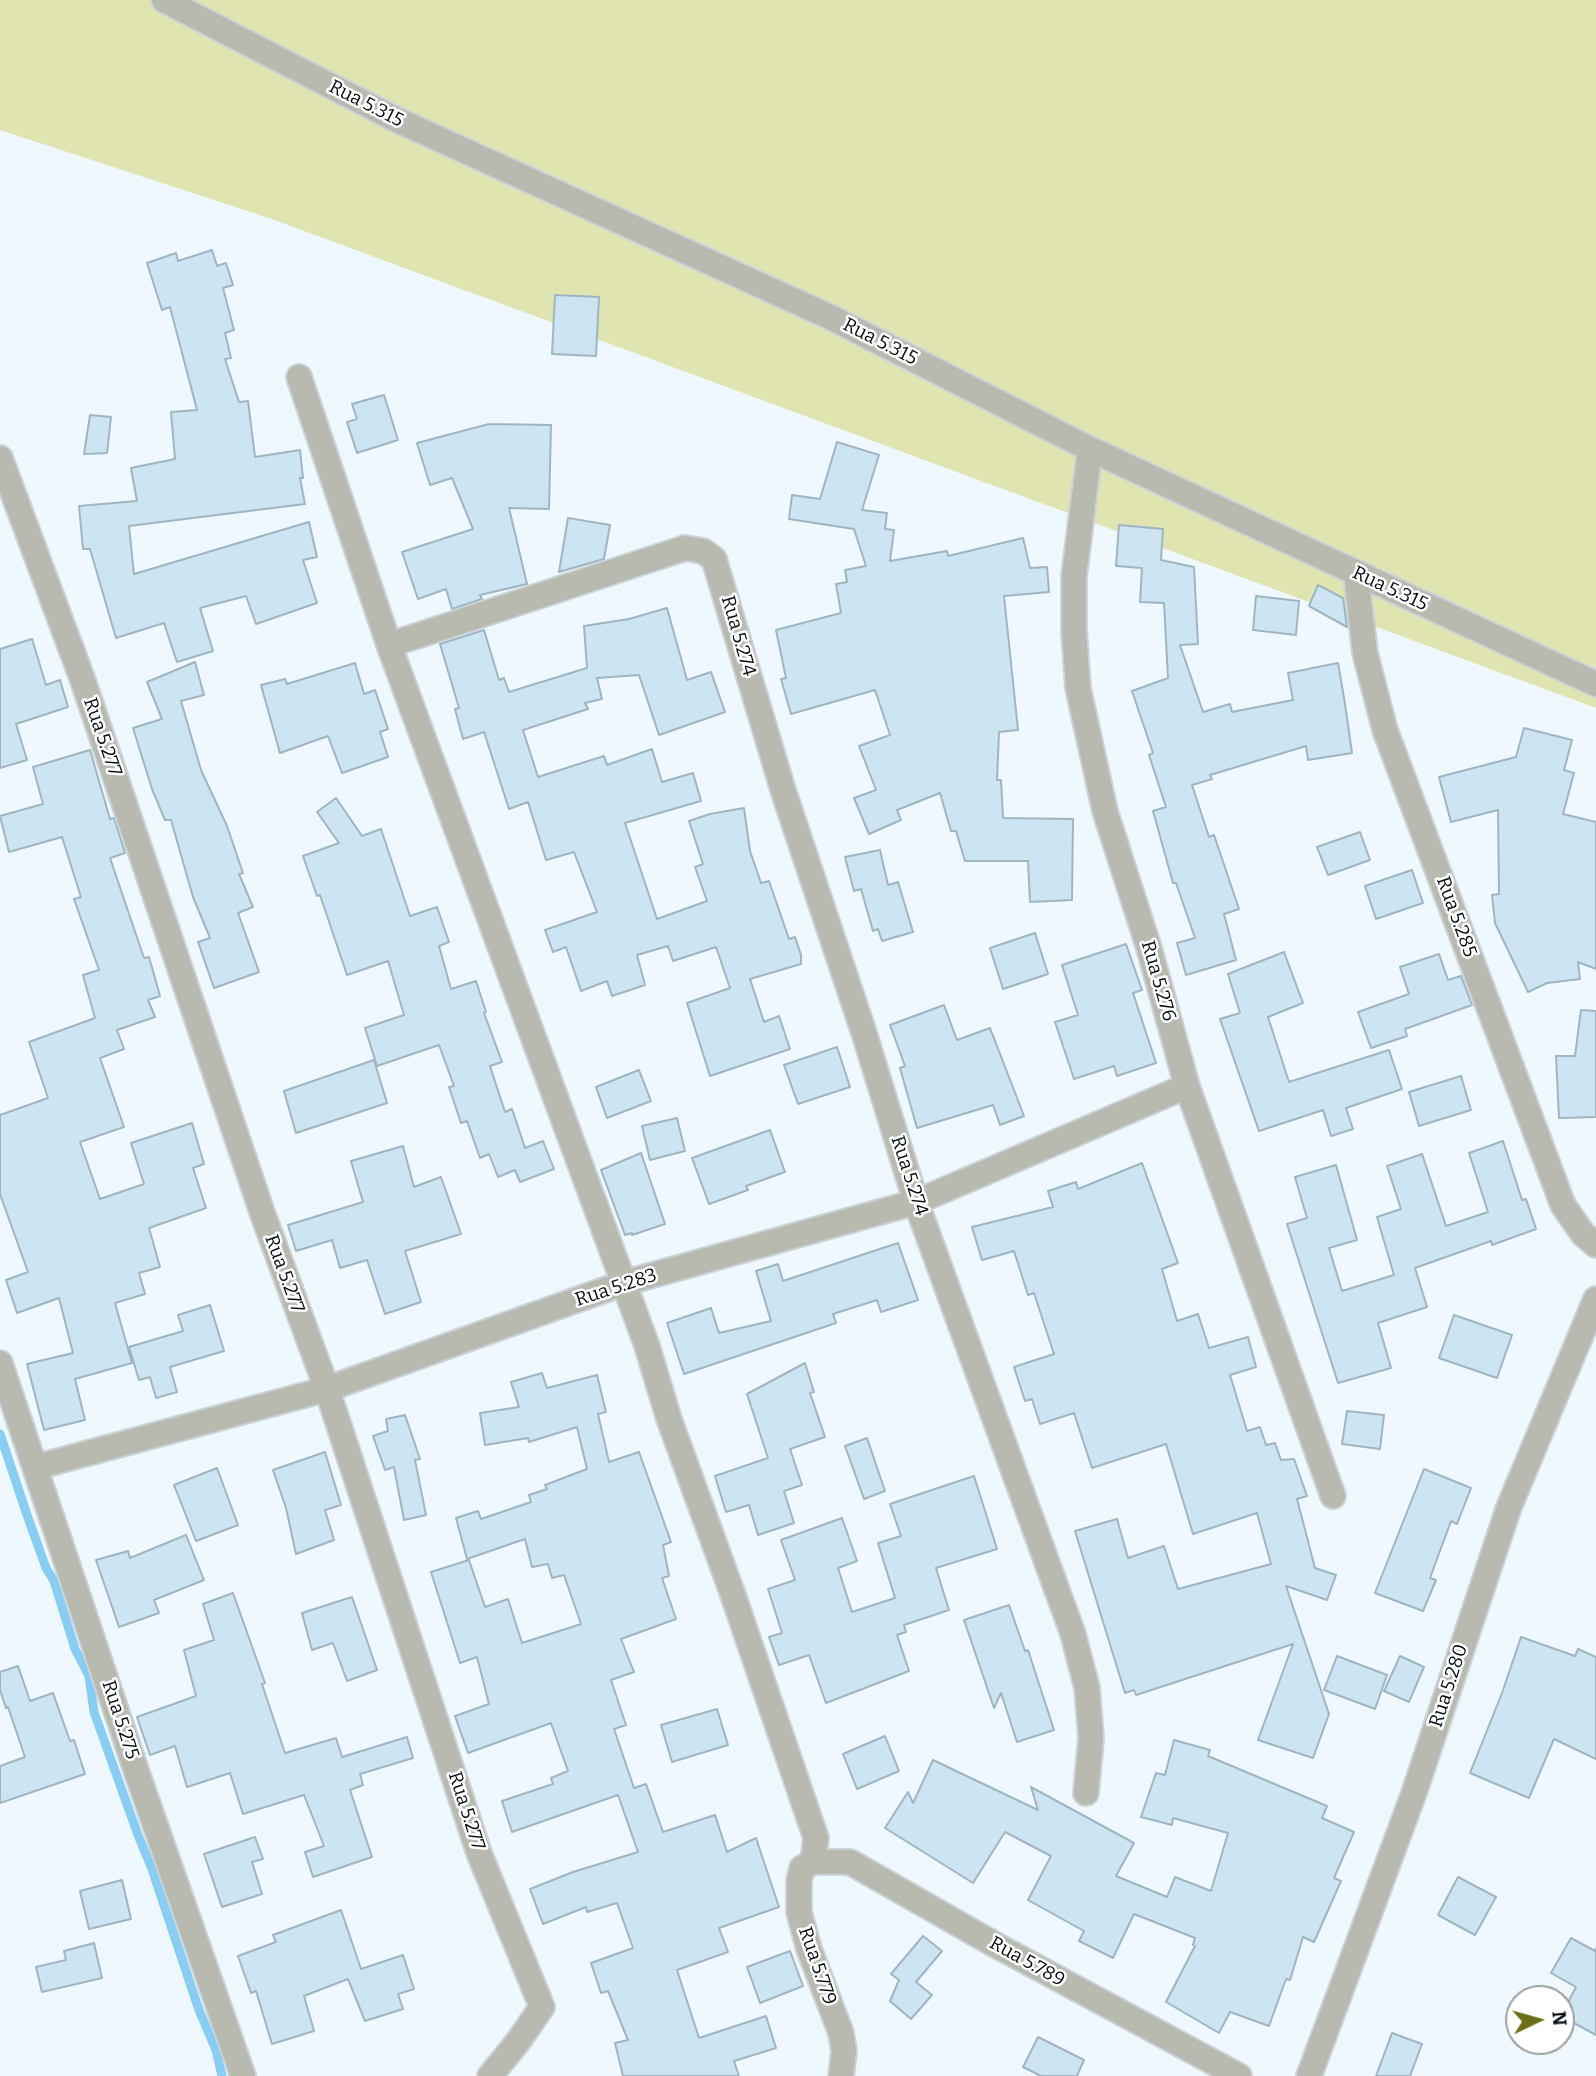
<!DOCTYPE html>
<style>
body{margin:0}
#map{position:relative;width:1596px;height:2076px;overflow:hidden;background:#eff8fe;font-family:Bitter,serif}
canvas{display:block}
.north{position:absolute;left:1505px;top:1985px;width:70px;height:70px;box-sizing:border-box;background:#fff;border:2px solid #9b9fa0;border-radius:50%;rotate:85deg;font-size:19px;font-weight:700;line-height:28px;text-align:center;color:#060e12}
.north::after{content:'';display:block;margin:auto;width:24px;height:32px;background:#6c6f13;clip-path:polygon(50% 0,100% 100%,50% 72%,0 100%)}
</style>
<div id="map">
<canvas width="1596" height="2076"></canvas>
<div class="north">N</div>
</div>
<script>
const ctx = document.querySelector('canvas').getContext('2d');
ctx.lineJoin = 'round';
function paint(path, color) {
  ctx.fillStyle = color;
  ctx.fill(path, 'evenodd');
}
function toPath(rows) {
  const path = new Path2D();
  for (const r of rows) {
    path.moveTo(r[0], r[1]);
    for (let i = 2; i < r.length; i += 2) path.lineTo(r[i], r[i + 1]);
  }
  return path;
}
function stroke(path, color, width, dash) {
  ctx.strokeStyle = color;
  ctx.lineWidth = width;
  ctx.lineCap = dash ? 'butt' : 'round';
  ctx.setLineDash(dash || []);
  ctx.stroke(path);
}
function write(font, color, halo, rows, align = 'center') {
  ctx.font = font + ' Bitter,serif';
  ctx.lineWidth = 5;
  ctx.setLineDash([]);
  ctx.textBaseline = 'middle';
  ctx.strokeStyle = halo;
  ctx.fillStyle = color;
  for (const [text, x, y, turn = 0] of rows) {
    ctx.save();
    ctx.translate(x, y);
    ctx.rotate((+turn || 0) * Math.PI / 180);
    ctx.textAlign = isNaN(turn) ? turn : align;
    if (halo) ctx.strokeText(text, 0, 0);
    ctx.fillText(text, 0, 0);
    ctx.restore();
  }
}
const green = toPath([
 [0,0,1596,0,1596,708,269,218,0,130]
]);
const stream = toPath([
 [0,1434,27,1515,46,1568,54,1581,75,1649,89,1676,94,1712,138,1835,152,1869,199,2010,216,2050,222,2076]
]);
const building = toPath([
 [212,250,217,266,226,263,233,285,223,288,234,330,225,333,231,358,225,359,239,402,248,401,255,457,300,450,303,478,300,478,305,504,129,526,134,574,309,522,317,557,303,560,317,603,256,624,246,596,200,608,213,651,177,662,164,623,116,638,90,549,83,549,79,506,137,501,131,468,175,459,171,412,197,410,170,307,162,310,147,263,176,253,178,261,212,250],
 [555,295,599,297,596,356,552,354,555,295],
 [384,395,398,440,357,453,347,422,357,419,352,404,384,395],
 [90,415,111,417,107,453,84,454,90,415],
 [489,424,551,425,549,509,509,508,527,584,480,595,482,599,452,609,446,589,418,599,402,552,473,529,452,478,430,485,417,443,489,424],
 [837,442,879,455,862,510,887,513,885,529,894,530,890,561,947,551,948,556,1023,538,1030,568,1047,567,1049,592,1004,596,1018,730,999,732,997,780,1001,780,1003,818,1073,819,1072,900,1030,902,1028,861,965,861,956,831,951,831,940,793,897,810,901,820,869,834,854,798,876,790,859,746,890,735,875,690,791,714,781,679,786,678,776,630,841,613,836,584,847,582,845,570,866,566,854,529,789,519,792,495,820,499,837,442],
 [568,518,610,525,604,559,559,572,568,518],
 [1119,525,1163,529,1161,560,1194,567,1198,644,1180,645,1203,712,1230,704,1232,712,1293,700,1288,673,1338,663,1345,704,1352,753,1308,760,1306,746,1210,775,1212,779,1192,785,1209,837,1214,835,1239,909,1224,914,1236,960,1186,975,1177,943,1195,938,1176,883,1173,883,1153,811,1166,807,1149,755,1153,753,1132,691,1168,678,1164,603,1140,602,1142,568,1116,566,1119,525],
 [1318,585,1343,598,1347,627,1309,606,1318,585],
 [1256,596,1299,601,1296,635,1253,630,1256,596],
 [667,608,687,680,711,672,725,712,659,735,639,675,597,678,602,699,585,703,588,709,523,730,538,777,604,756,607,765,652,749,662,782,693,773,701,801,625,823,657,919,707,901,695,867,703,864,689,821,710,814,744,808,750,851,761,883,769,881,789,939,795,937,801,955,801,964,750,979,764,1022,779,1016,790,1049,710,1076,687,1003,730,988,716,947,673,961,668,946,637,955,645,985,612,996,607,981,581,991,566,947,553,952,545,930,597,912,574,852,546,860,528,802,509,809,484,732,463,739,455,709,459,708,440,644,484,630,499,680,504,678,509,692,587,668,584,626,629,619,667,608],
 [32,639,46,685,60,680,68,707,16,724,27,760,0,768,0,649,32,639],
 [195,662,204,695,181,701,201,770,227,826,243,873,239,874,253,907,238,913,259,972,214,988,198,942,210,938,193,897,171,820,165,820,152,789,133,728,162,719,147,682,195,662],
 [355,663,364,694,375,690,388,729,380,732,388,757,342,773,328,736,280,753,261,685,285,679,287,684,355,663],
 [1524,728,1572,740,1564,770,1574,773,1563,814,1596,822,1596,969,1578,962,1580,979,1547,983,1528,992,1495,923,1492,895,1499,894,1498,810,1451,822,1439,777,1516,757,1524,728],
 [90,750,110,819,114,818,125,853,110,858,144,958,149,957,160,996,148,1000,155,1017,117,1030,124,1049,100,1058,124,1127,80,1142,100,1199,144,1184,131,1143,192,1123,204,1164,193,1168,206,1208,149,1228,160,1267,139,1273,145,1294,115,1303,132,1363,75,1379,85,1420,44,1430,27,1364,73,1353,59,1298,17,1313,6,1280,28,1272,0,1194,0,1115,48,1098,29,1042,95,1018,83,975,99,970,74,899,81,897,62,837,9,852,0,816,43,804,33,767,90,750],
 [336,798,362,836,381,829,410,916,437,907,449,942,439,946,451,989,476,981,486,1012,484,1013,502,1062,490,1066,505,1112,512,1109,525,1148,543,1141,554,1169,520,1182,515,1170,498,1177,489,1154,480,1158,467,1121,461,1123,449,1087,454,1086,439,1045,377,1066,365,1028,404,1015,388,961,347,975,320,895,317,896,303,856,339,843,317,812,336,798],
 [1360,832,1370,860,1328,875,1317,847,1360,832],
 [880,850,888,885,898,882,913,932,882,941,878,929,873,931,861,889,854,891,845,857,880,850],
 [1412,870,1423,903,1376,919,1365,886,1412,870],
 [1035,933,1048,974,1003,989,990,948,1035,933],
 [1126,944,1142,990,1133,993,1156,1063,1117,1076,1114,1066,1074,1079,1055,1022,1078,1015,1062,965,1126,944],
 [1284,952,1303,1003,1268,1017,1289,1082,1389,1050,1402,1089,1346,1108,1353,1129,1331,1136,1323,1110,1259,1131,1220,1019,1240,1013,1228,974,1284,952],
 [1439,954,1448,980,1461,976,1472,1005,1405,1029,1407,1036,1371,1048,1358,1012,1409,994,1400,967,1439,954],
 [944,1005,957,1040,990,1028,1024,1116,1000,1125,993,1105,917,1128,900,1068,905,1066,890,1025,944,1005],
 [1581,1010,1596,1011,1596,1117,1559,1118,1556,1056,1575,1056,1581,1010],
 [837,1047,850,1087,798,1104,784,1065,837,1047],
 [374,1060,387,1103,296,1133,284,1091,374,1060],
 [639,1070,651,1101,607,1118,596,1087,639,1070],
 [1461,1076,1471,1110,1419,1126,1409,1092,1461,1076],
 [677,1118,685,1151,650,1160,642,1126,677,1118],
 [770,1130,785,1172,746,1186,748,1190,709,1204,692,1158,770,1130],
 [1503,1141,1522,1200,1526,1199,1536,1229,1492,1245,1491,1241,1415,1268,1427,1307,1378,1323,1391,1368,1338,1383,1287,1224,1307,1218,1295,1177,1336,1165,1357,1240,1329,1248,1342,1291,1394,1275,1377,1217,1401,1209,1387,1166,1422,1154,1446,1226,1488,1212,1469,1153,1503,1141],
 [403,1146,414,1187,441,1177,461,1234,405,1251,421,1302,385,1314,367,1260,340,1268,332,1240,296,1251,288,1225,363,1202,351,1161,403,1146],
 [641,1153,665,1224,632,1235,632,1233,625,1235,601,1170,641,1153],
 [1142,1163,1178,1263,1162,1269,1177,1321,1198,1314,1209,1348,1248,1337,1256,1367,1230,1375,1247,1431,1260,1427,1266,1445,1275,1443,1281,1460,1294,1459,1307,1496,1297,1499,1315,1568,1336,1575,1327,1600,1286,1586,1329,1714,1313,1758,1258,1740,1293,1644,1136,1695,1134,1690,1125,1693,1075,1531,1117,1519,1128,1558,1164,1546,1178,1589,1271,1564,1257,1513,1193,1534,1166,1444,1092,1468,1074,1413,1040,1424,1032,1399,1025,1401,1014,1367,1054,1354,1034,1293,1028,1295,1014,1251,982,1260,972,1227,1053,1207,1048,1191,1076,1182,1078,1189,1142,1163],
 [898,1243,918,1300,881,1312,877,1300,833,1314,836,1323,684,1374,667,1323,711,1308,719,1333,771,1321,756,1271,778,1264,783,1281,898,1243],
 [210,1305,224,1351,170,1367,177,1392,156,1398,150,1377,139,1380,129,1347,183,1331,178,1315,210,1305],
 [1454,1315,1512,1335,1497,1378,1439,1358,1454,1315],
 [805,1363,814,1392,810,1393,825,1437,790,1449,802,1485,784,1491,794,1523,758,1535,749,1505,726,1512,715,1476,768,1458,747,1394,805,1363],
 [542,1373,547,1388,597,1375,606,1412,598,1414,609,1462,639,1452,671,1542,663,1545,669,1576,662,1578,676,1619,621,1639,634,1672,611,1680,626,1725,614,1729,634,1788,646,1784,663,1832,715,1815,727,1852,756,1838,779,1907,719,1928,728,1952,677,1970,699,2038,766,2016,776,2048,734,2061,739,2076,623,2076,615,2043,628,2040,608,1991,601,1993,591,1963,633,1948,617,1903,587,1912,586,1907,543,1924,530,1889,573,1872,638,1852,618,1795,512,1832,502,1801,553,1784,551,1778,568,1771,551,1723,468,1753,455,1716,489,1704,477,1657,460,1663,431,1572,469,1560,485,1607,508,1599,522,1643,581,1624,564,1575,552,1578,548,1564,532,1567,525,1539,467,1559,456,1518,478,1511,481,1519,531,1502,529,1495,547,1489,545,1485,587,1469,577,1427,529,1442,528,1438,485,1445,480,1413,519,1407,511,1382,542,1373],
 [1347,1411,1384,1415,1380,1449,1342,1444,1347,1411],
 [405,1415,420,1459,415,1460,426,1515,404,1520,394,1467,385,1470,373,1436,388,1431,386,1419,405,1415],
 [867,1438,885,1491,864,1499,845,1446,867,1438],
 [325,1452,341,1505,325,1510,334,1540,296,1554,286,1508,273,1470,325,1452],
 [217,1468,238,1525,196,1541,174,1485,217,1468],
 [1424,1469,1471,1488,1457,1524,1451,1521,1430,1578,1436,1580,1423,1611,1375,1593,1424,1469],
 [974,1476,997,1549,936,1568,949,1610,904,1625,906,1632,897,1635,909,1671,826,1703,809,1655,779,1665,769,1637,782,1633,768,1589,795,1580,781,1540,842,1518,857,1561,838,1568,852,1612,895,1598,878,1543,901,1536,890,1504,974,1476],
 [186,1535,204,1580,154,1600,159,1613,119,1627,96,1560,128,1551,130,1558,186,1535],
 [233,1593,265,1683,262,1684,285,1753,336,1738,342,1757,407,1737,413,1758,360,1774,363,1785,350,1790,372,1857,313,1877,305,1852,324,1846,304,1795,243,1814,230,1773,187,1787,175,1746,150,1755,137,1717,196,1696,184,1650,214,1640,203,1604,233,1593],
 [352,1597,377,1670,347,1681,333,1643,312,1650,302,1613,352,1597],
 [1009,1605,1025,1651,1028,1650,1054,1730,1017,1742,1001,1693,994,1708,964,1620,1009,1605],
 [1521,1637,1575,1656,1578,1649,1596,1657,1596,1759,1554,1739,1529,1798,1470,1773,1502,1693,1521,1637],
 [1337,1656,1387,1675,1375,1709,1324,1690,1337,1656],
 [1400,1656,1424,1667,1409,1702,1384,1691,1400,1656],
 [18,1666,30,1701,53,1693,70,1741,74,1740,85,1774,0,1803,0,1766,25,1757,8,1707,6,1708,0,1690,0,1672,18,1666],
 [717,1709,728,1745,672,1762,661,1725,717,1709],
 [885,1736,899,1771,857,1789,843,1754,885,1736],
 [1174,1740,1210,1750,1208,1756,1327,1806,1322,1818,1354,1832,1334,1878,1341,1881,1314,1942,1303,1937,1290,1980,1286,1979,1269,2026,1230,2012,1219,2033,1166,2002,1195,1946,1193,1945,1195,1938,1134,1914,1113,1958,1079,1941,1084,1931,1028,1900,1051,1856,1005,1832,973,1883,885,1828,908,1792,913,1803,933,1760,1038,1810,1031,1787,1134,1843,1116,1876,1167,1897,1175,1877,1211,1891,1228,1833,1173,1818,1172,1825,1141,1817,1156,1773,1165,1775,1174,1740],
 [255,1837,263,1859,252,1862,262,1894,222,1907,204,1854,255,1837],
 [1458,1877,1496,1897,1475,1935,1438,1915,1458,1877],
 [122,1880,131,1919,89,1929,80,1891,122,1880],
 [341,1910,361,1969,403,1955,414,1989,398,1994,403,2009,365,2021,348,1979,304,1996,314,2031,272,2044,256,1991,251,1993,238,1956,276,1942,273,1935,341,1910],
 [923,1936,942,1951,916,1982,932,1995,911,2019,890,2001,899,1980,891,1974,923,1936],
 [1571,1938,1595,1951,1596,1948,1596,2035,1561,2016,1576,1987,1551,1973,1571,1938],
 [94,1943,102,1978,42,1992,36,1967,66,1960,64,1951,94,1943],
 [790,1951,803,1986,760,2003,747,1967,790,1951],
 [1392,2033,1422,2044,1410,2076,1376,2076,1392,2033],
 [1038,2037,1084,2060,1077,2076,1041,2076,1023,2067,1038,2037]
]);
const minor = toPath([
 [164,0,395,119,830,317,1090,449,1596,684],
 [299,377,389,645,647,1346,669,1419,732,1592,816,1838,813,1862],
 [1090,449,1074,576,1074,631,1078,688,1105,811,1149,948,1187,1086,1333,1496],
 [0,458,82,678,262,1212,327,1389,479,1853,542,2007,517,2043,490,2076],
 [1356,574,1365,653,1385,730,1563,1205,1583,1234,1596,1245],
 [389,645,685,548,703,551,714,559,783,790,865,1036,916,1202,1073,1634,1087,1688,1091,1738,1086,1793],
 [0,1363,136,1770,243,2076],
 [36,1467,327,1389,624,1283,916,1202,1187,1086],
 [841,2076,844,2051,841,2033,809,1949,799,1912,799,1881,802,1868,813,1862,850,1862,992,1943,1239,2076],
 [1309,2076,1414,1793,1509,1507,1596,1299]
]);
const streetNames = [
 ["Rua 5.315",366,104,27],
 ["Rua 5.315",880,342,27],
 ["Rua 5.315",1390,589,25],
 ["Rua 5.274",738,636,74],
 ["Rua 5.277",102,737,71],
 ["Rua 5.285",1456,917,70],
 ["Rua 5.276",1158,981,74],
 ["Rua 5.274",909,1176,72],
 ["Rua 5.277",284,1274,70],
 ["Rua 5.283",616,1288,-18],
 ["Rua 5.280",1449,1686,-72],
 ["Rua 5.275",120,1720,72],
 ["Rua 5.277",466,1811,72],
 ["Rua 5.789",1027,1962,29],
 ["Rua 5.779",817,1966,71]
];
paint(green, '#dfe4b0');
stroke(stream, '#88cef4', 9);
paint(building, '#cde5f2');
stroke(building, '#9fb5c2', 2);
stroke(minor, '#cad3d8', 28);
stroke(minor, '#b8b9af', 24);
write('19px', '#060e12', '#fff', streetNames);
</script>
